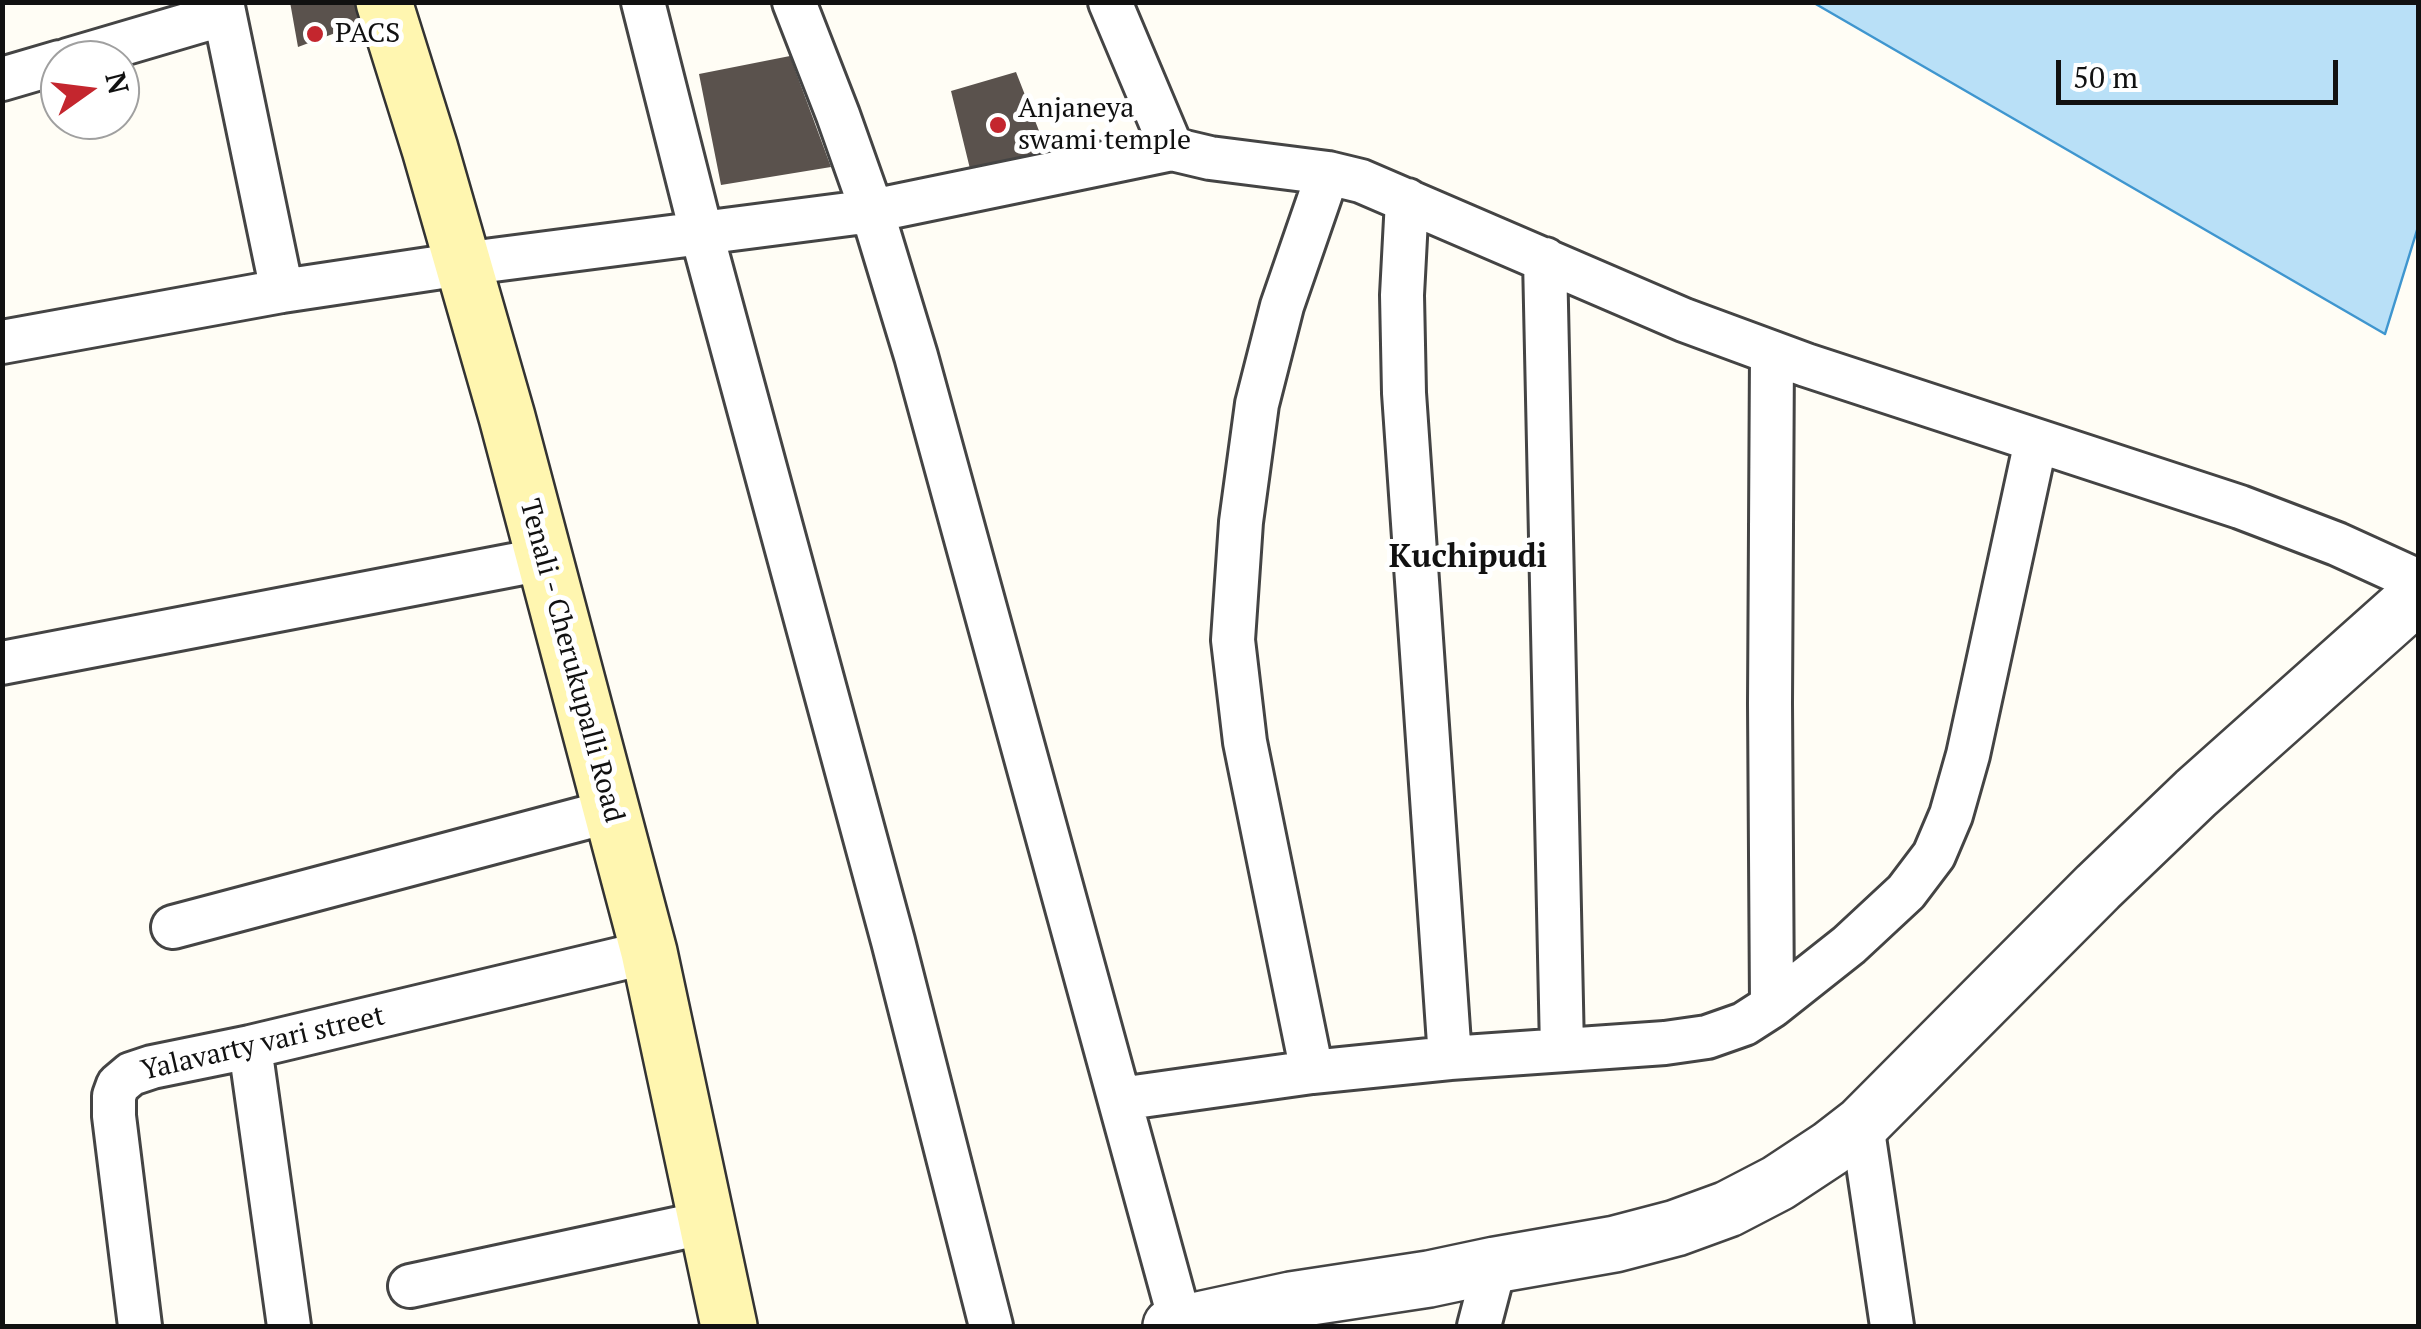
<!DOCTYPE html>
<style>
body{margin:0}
#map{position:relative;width:2421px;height:1329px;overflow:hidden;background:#fffdf5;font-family:"PT Serif",serif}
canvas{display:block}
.frame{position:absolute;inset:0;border:5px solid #111;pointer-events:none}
.north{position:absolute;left:40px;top:40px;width:100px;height:100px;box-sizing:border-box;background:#fff;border:2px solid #a0a0a0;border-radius:50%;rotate:76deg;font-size:28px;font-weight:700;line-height:40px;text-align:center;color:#111}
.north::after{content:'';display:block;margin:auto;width:35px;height:45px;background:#c4262e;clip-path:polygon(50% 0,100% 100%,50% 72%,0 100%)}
.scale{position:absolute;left:2056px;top:60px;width:282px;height:45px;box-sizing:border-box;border:5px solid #111;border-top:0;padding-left:12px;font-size:30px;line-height:35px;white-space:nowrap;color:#111;-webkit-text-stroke:8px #fff;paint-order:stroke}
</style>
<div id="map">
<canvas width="2421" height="1329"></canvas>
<div class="frame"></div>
<div class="north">N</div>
<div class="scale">50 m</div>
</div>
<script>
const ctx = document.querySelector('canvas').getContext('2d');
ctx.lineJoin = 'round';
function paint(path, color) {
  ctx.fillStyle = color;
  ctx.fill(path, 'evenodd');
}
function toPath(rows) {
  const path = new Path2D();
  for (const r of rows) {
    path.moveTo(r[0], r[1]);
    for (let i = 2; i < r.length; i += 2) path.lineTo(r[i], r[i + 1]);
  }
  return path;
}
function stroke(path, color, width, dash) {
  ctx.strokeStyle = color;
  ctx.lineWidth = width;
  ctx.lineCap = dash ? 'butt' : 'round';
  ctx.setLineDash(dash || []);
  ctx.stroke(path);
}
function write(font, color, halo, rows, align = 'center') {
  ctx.font = font + ' "PT Serif",serif';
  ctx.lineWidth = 10;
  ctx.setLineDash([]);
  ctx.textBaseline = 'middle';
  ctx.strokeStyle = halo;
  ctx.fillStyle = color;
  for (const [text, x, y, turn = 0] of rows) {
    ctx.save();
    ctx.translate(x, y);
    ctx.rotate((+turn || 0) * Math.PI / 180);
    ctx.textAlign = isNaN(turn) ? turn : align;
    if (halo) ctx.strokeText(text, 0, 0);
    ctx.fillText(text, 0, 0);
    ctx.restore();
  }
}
const water = toPath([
 [1814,3,2418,3,2418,227,2385,334,1814,3]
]);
const building = toPath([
 [290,2,365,2,370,20,298,47],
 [790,56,831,167,721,185,699,74],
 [1016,72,1050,159,972,177,951,91]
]);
const minor = toPath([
 [222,2,282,291],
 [643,2,702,235,893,941,991,1326],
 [794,2,838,115,872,211,916,356,1181,1324],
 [1110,2,1172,149,1210,158,1328,173,1361,181,1684,320,1806,365,2240,507,2337,544,2418,581],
 [68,60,224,14],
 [2,79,60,62],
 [1407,200,1402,295,1404,393,1450,1058],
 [1545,259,1562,1049],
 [2,342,282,291,462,264,872,211,1172,149],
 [2,663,544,559],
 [173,927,611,811],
 [1772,1006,1770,703,1772,353],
 [250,1047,289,1326],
 [1312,1072,1245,742,1233,640,1241,522,1257,404,1282,306,1328,173],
 [1120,1099,1312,1072,1450,1058,1665,1043,1707,1037,1744,1024,1772,1006,1849,945,1906,892,1934,855,1951,815,1968,755,2036,441],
 [1862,1124,1892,1326],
 [410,1286,708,1222],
 [140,1326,114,1116,114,1096,118,1085,131,1074,152,1067,250,1047,649,952],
 [1479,1326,1495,1265]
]);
const tertiary = toPath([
 [1171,1326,1291,1300,1429,1279,1495,1265,1615,1244,1676,1228,1728,1209,1778,1183,1831,1148,1862,1124,2098,887,2196,793,2418,595]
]);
const secondary = toPath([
 [384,2,430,149,507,417,649,952,729,1326]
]);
const markers = [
 [315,34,10,"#c4262e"],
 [998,125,10,"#c4262e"]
];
const poiNames = [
 ["PACS",335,34],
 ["Anjaneya",1018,109],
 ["swami temple",1018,141]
];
const streetNames = [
 ["Tenali - Cherukupalli Road",571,661,75],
 ["Yalavarty vari street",263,1044,-13]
];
const quarterNames = [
 ["Kuchipudi",1468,558]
];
paint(water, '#b9e0f7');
stroke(water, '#3f96cf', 2.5);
paint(building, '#5a524d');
stroke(minor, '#444', 48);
stroke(tertiary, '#444', 60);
stroke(secondary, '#333', 60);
stroke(minor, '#fff', 42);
stroke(tertiary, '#fff', 55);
stroke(secondary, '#fff6b0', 55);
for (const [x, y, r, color] of markers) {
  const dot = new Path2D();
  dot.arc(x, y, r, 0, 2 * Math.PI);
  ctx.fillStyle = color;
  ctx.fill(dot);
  stroke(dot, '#fff', 4);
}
write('28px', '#111', '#fff', poiNames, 'left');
write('28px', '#111', '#fff', streetNames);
write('bold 32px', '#111', '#fff', quarterNames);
</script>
